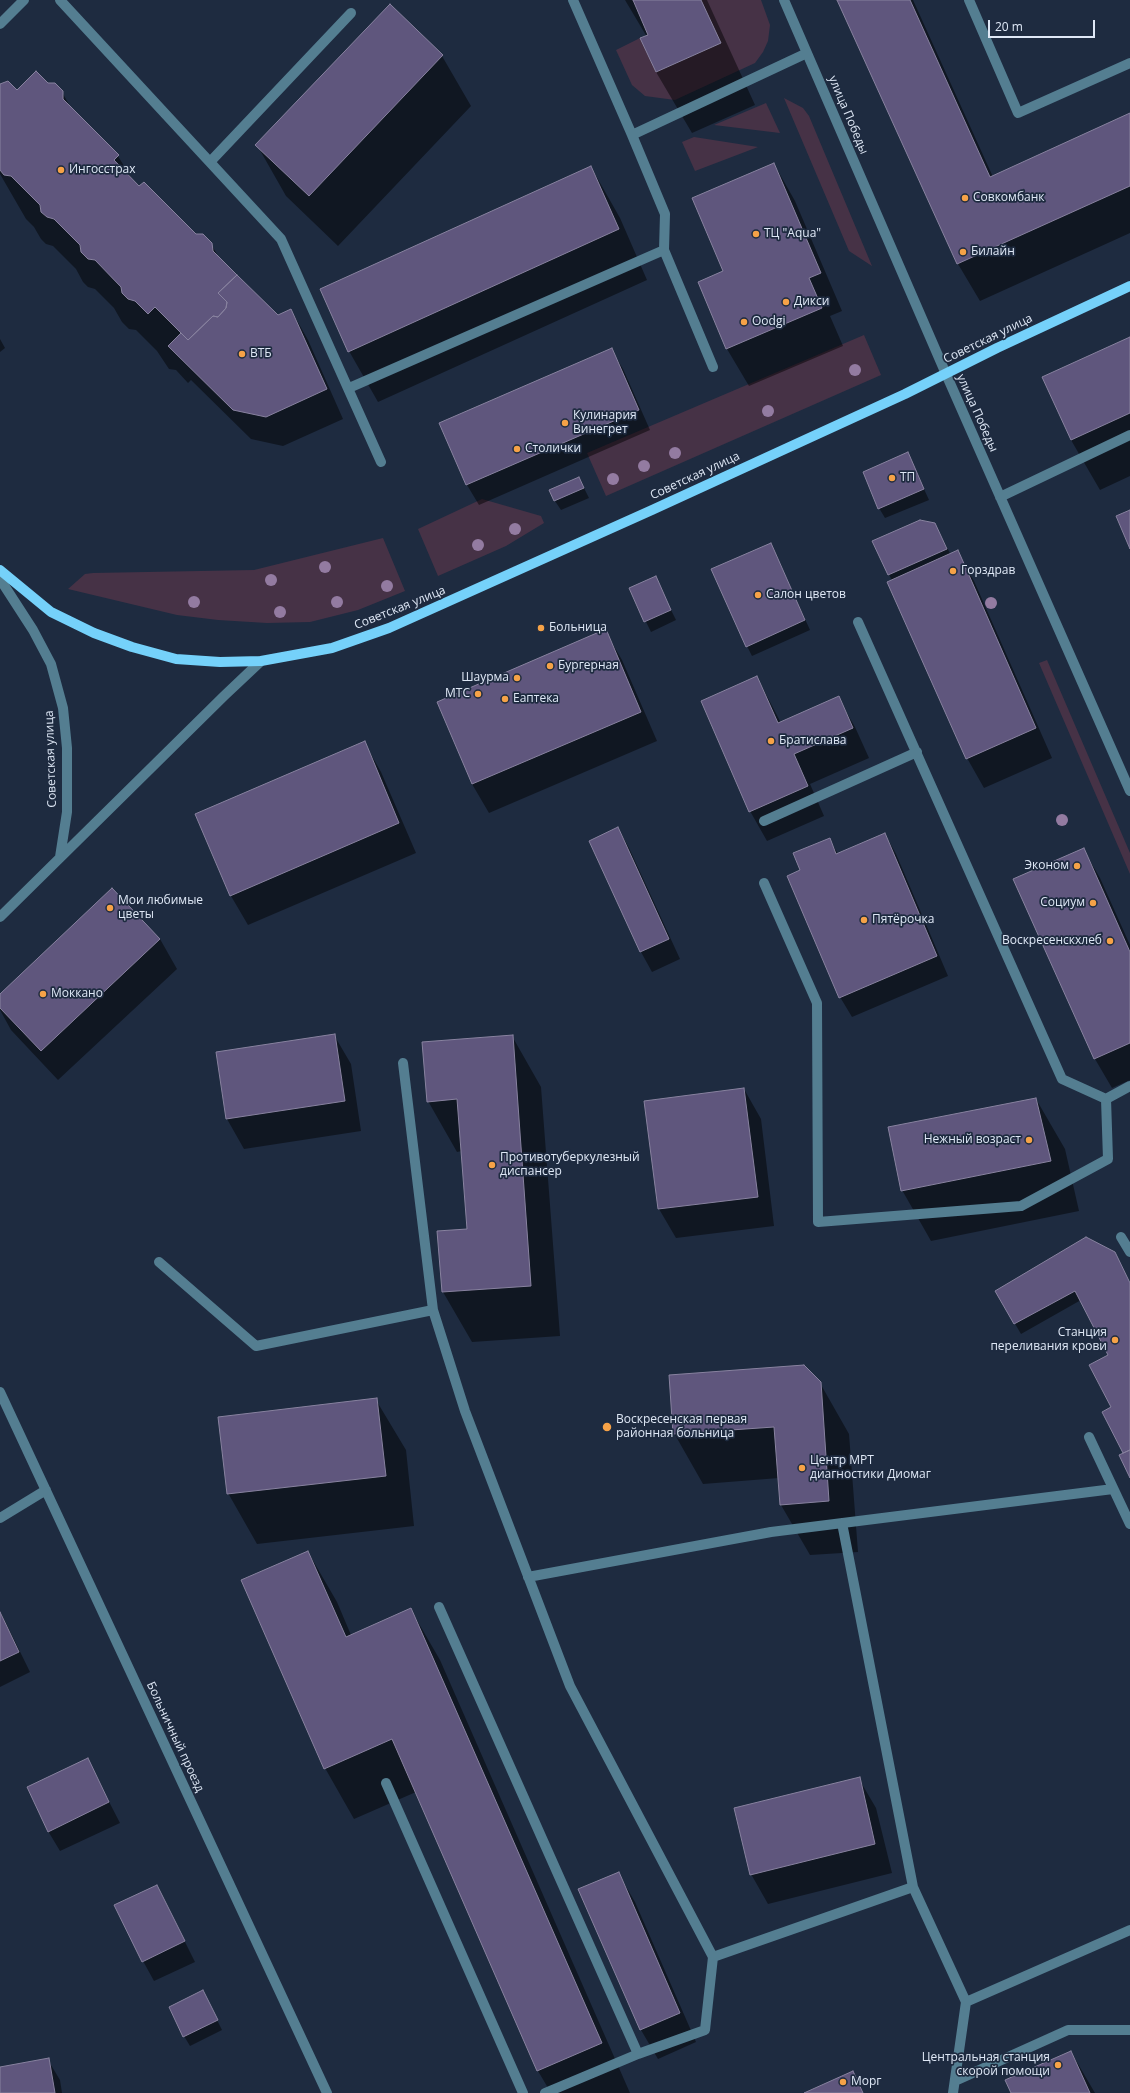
<!DOCTYPE html>
<meta charset="utf-8">
<style>
body{margin:0}
#map{position:relative;width:1130px;height:2093px;overflow:hidden;background:#1e2b40;font-family:"Open Sans",sans-serif}
canvas{display:block}
.scale{position:absolute;left:988px;top:20px;width:107px;height:18px;box-sizing:border-box;border:2px solid #dfe8f6;border-top:0;padding-left:5px;font-size:12px;line-height:14px;white-space:nowrap;color:#dfe8f6;-webkit-text-stroke:3px #1e2b40;paint-order:stroke}
</style>
<div id="map">
<canvas width="1130" height="2093"></canvas>
<div class="scale">20 m</div>
</div>
<script>
const ctx = document.querySelector('canvas').getContext('2d');
ctx.lineJoin = 'round';
function paint(path, color) {
  ctx.fillStyle = color;
  ctx.fill(path, 'evenodd');
}
function toPath(rows) {
  const path = new Path2D();
  for (const r of rows) {
    path.moveTo(r[0], r[1]);
    for (let i = 2; i < r.length; i += 2) path.lineTo(r[i], r[i + 1]);
  }
  return path;
}
function stroke(path, color, width, dash) {
  ctx.strokeStyle = color;
  ctx.lineWidth = width;
  ctx.lineCap = dash ? 'butt' : 'round';
  ctx.setLineDash(dash || []);
  ctx.stroke(path);
}
function write(font, color, halo, rows, align = 'center') {
  ctx.font = font + ' "Open Sans",sans-serif';
  ctx.lineWidth = 3.5;
  ctx.setLineDash([]);
  ctx.textBaseline = 'middle';
  ctx.strokeStyle = halo;
  ctx.fillStyle = color;
  for (const [text, x, y, turn = 0] of rows) {
    ctx.save();
    ctx.translate(x, y);
    ctx.rotate((+turn || 0) * Math.PI / 180);
    ctx.textAlign = isNaN(turn) ? turn : align;
    if (halo) ctx.strokeText(text, 0, 0);
    ctx.fillText(text, 0, 0);
    ctx.restore();
  }
}
const green = toPath([
 [701,0,761,0,770,25,768,41,763,52,755,63,675,100,645,96,632,85,616,50,640,38,656,72,721,43],
 [784,98,803,108,809,116,872,266,849,251],
 [766,103,780,133,714,125],
 [694,137,758,147,695,171,682,142],
 [864,335,881,375,606,496,587,453],
 [482,499,541,516,544,523,506,546,438,576,418,529],
 [383,538,405,591,358,610,310,622,267,623,218,620,177,615,68,589,85,574,93,573,254,570],
 [1047,660,1130,853,1130,874,1039,663]
]);
const shadow = toPath([
 [625,0,707,0,755,105,692,133,656,72,642,39,647,37],
 [838,0,913,0,993,177,1130,115,1130,233,980,301,958,264],
 [442,56,471,106,338,246,286,196,257,145],
 [8,82,17,91,47,84,62,92,72,110,118,156,133,181,196,235,211,244,221,261,277,316,291,310,308,340,343,419,283,446,251,439,191,380,188,383,176,370,169,369,157,351,136,330,129,329,122,322,114,308,95,289,88,287,83,282,76,269,53,246,46,244,41,239,34,227,26,219,0,174,0,85],
 [774,164,795,201,842,311,830,316,843,346,749,386,727,349,699,282,724,272],
 [591,167,620,218,647,280,378,402,349,351],
 [1130,338,1130,476,1100,490,1071,440],
 [0,339,5,348,0,352],
 [611,349,623,369,650,430,479,505,467,485,441,423],
 [908,454,929,500,885,518,879,508],
 [584,488,589,498,561,510,555,501],
 [934,524,951,555,957,552,974,581,1052,758,984,788,967,758,889,582,892,581,874,541],
 [771,544,810,630,752,656,747,646],
 [655,578,676,620,651,632,630,589],
 [605,631,622,660,657,741,489,813,472,784],
 [757,677,781,723,838,698,855,727,869,758,810,784,824,816,767,841,750,811,702,701],
 [364,742,381,772,416,853,248,925,231,896,196,815],
 [618,828,629,848,680,959,652,972,641,952,590,841],
 [885,834,896,854,948,976,852,1017,840,997,801,871,829,839,838,854],
 [1083,849,1100,878,1130,945,1130,1080,1112,1088,1095,1059],
 [160,939,177,969,58,1080,11,1030,0,1010,0,995],
 [334,1035,351,1064,361,1131,244,1149,227,1119,217,1053],
 [512,1036,541,1087,560,1336,472,1342,443,1292,438,1232,468,1230,462,1151,457,1152,428,1101],
 [744,1089,761,1119,774,1226,676,1238,659,1209],
 [1036,1099,1065,1149,1079,1211,931,1241,902,1190],
 [1130,1283,1130,1476,1124,1453,1104,1412,1112,1408,1110,1356,1081,1300,1021,1334,996,1291],
 [820,1383,849,1434,858,1552,810,1555,781,1505,779,1478,703,1484,674,1433],
 [376,1400,406,1450,414,1526,257,1544,228,1493],
 [308,1552,337,1602,351,1635,411,1610,440,1660,630,2093,551,2093,538,2071,416,1792,354,1819,325,1768],
 [0,1611,30,1672,0,1687],
 [87,1759,120,1823,60,1851,48,1831],
 [859,1779,876,1808,892,1873,768,1904,751,1874],
 [618,1873,635,1902,696,2042,658,2059,641,2030,580,1890],
 [157,1886,195,1962,154,1981,143,1961],
 [208,2002,222,2030,190,2046,184,2036],
 [1071,2052,1095,2093,1012,2093],
 [48,2060,60,2080,62,2093,0,2093,0,2068]
]);
const building = toPath([
 [633,0,701,0,721,43,656,72,640,38,648,35,633,0],
 [837,0,910,0,990,177,1130,113,1130,186,957,264,837,0],
 [390,4,443,55,309,196,255,145,390,4],
 [36,71,48,83,55,83,63,91,63,99,119,155,114,160,139,186,144,182,196,234,203,234,212,243,213,251,237,275,218,293,227,302,226,308,218,317,213,316,188,340,155,307,148,314,135,301,128,299,122,293,121,287,95,260,88,259,81,252,80,245,54,219,47,217,41,212,40,205,11,176,4,175,0,170,0,84,8,81,17,90,36,71],
 [774,163,821,273,809,278,822,308,726,349,698,282,723,271,692,198,774,163],
 [591,166,619,229,348,352,320,289,591,166],
 [237,275,278,315,291,309,327,389,266,417,233,410,168,346,181,333,188,340,213,316,218,317,226,308,227,302,218,293,237,275],
 [1130,337,1130,413,1071,440,1042,377,1130,337],
 [612,348,639,410,466,485,439,423,612,348],
 [908,452,924,489,878,509,863,472,908,452],
 [579,477,584,488,554,501,549,490,579,477],
 [1130,510,1130,549,1116,516,1130,510],
 [920,520,935,523,947,549,888,575,872,541,920,520],
 [771,543,805,620,746,647,711,569,771,543],
 [958,550,1036,728,966,759,887,582,958,550],
 [656,576,671,610,644,622,629,588,656,576],
 [606,629,641,712,472,784,437,702,606,629],
 [757,676,778,723,839,696,853,728,794,754,808,786,749,812,701,701,757,676],
 [365,741,399,823,230,896,195,814,365,741],
 [618,827,669,939,640,952,589,841,618,827],
 [885,833,937,956,839,998,787,876,800,870,793,853,830,838,836,854,885,833],
 [1084,848,1130,952,1130,1043,1094,1059,1013,879,1084,848],
 [112,888,160,939,41,1051,0,1008,0,994,112,888],
 [335,1034,345,1101,226,1119,216,1052,335,1034],
 [513,1035,531,1286,442,1292,437,1231,467,1229,457,1099,427,1102,422,1042,513,1035],
 [744,1088,758,1197,658,1209,644,1101,744,1088],
 [1036,1098,1051,1161,901,1191,888,1127,1036,1098],
 [1086,1237,1115,1252,1130,1283,1130,1450,1123,1453,1102,1412,1111,1407,1089,1365,1108,1355,1075,1291,1014,1324,995,1291,1086,1237],
 [804,1365,821,1382,829,1501,780,1505,774,1427,673,1434,669,1375,804,1365],
 [377,1398,386,1476,227,1494,218,1417,377,1398],
 [1130,1450,1130,1478,1119,1455,1130,1450],
 [308,1551,346,1637,411,1608,602,2043,537,2071,392,1739,324,1769,241,1580,308,1551],
 [0,1612,19,1652,0,1661,0,1612],
 [88,1758,109,1802,48,1832,27,1787,88,1758],
 [860,1777,875,1844,750,1875,734,1808,860,1777],
 [619,1872,680,2013,640,2030,578,1889,619,1872],
 [157,1885,185,1941,142,1962,114,1905,157,1885],
 [203,1990,218,2020,183,2037,169,2007,203,1990],
 [1071,2051,1090,2093,1011,2093,1005,2080,1071,2051],
 [49,2058,55,2093,0,2093,0,2067,49,2058],
 [853,2071,863,2093,804,2093,853,2071]
]);
const minor = toPath([
 [60,0,281,239,381,462],
 [573,0,632,135,807,53],
 [784,0,946,374,1130,791],
 [969,0,1018,113,1130,63],
 [0,24,24,0],
 [210,162,351,13],
 [664,250,713,367],
 [349,388,664,250,665,214,632,135],
 [1000,497,1130,435],
 [0,579,33,630,51,664,63,708,67,748,67,812,60,857],
 [858,622,1062,1079,1106,1099,1130,1086],
 [764,821,917,752],
 [764,883,817,1003,818,1222,1021,1206,1108,1159,1106,1099],
 [0,917,224,696,261,661],
 [403,1063,433,1310,465,1411,570,1686,713,1957,913,1887],
 [1121,1237,1130,1252],
 [159,1262,256,1346,433,1310],
 [0,1392,327,2093],
 [1089,1437,1130,1524],
 [0,1518,46,1490],
 [842,1523,913,1887,966,2002],
 [528,1577,771,1532,1113,1489],
 [439,1607,638,2054],
 [386,1783,523,2093],
 [955,2081,1068,2030,1130,2030],
 [545,2093,638,2054,705,2030,713,1957],
 [953,2093,966,2002,1130,1930]
]);
const major = toPath([
 [0,570,51,612,94,633,132,647,176,659,220,662,261,661,332,648,389,628,652,510,905,394,997,348,1130,286]
]);
const trees = [
 [855,370],
 [768,411],
 [675,453],
 [644,466],
 [613,479],
 [515,529],
 [478,545],
 [325,567],
 [271,580],
 [387,586],
 [194,602],
 [337,602],
 [991,603],
 [280,612],
 [1062,820]
];
const markers = [
 [61,170,4,"#f6a247"],
 [965,198,4,"#f6a247"],
 [756,234,4,"#f6a247"],
 [963,252,4,"#f6a247"],
 [786,302,4,"#f6a247"],
 [744,322,4,"#f6a247"],
 [242,354,4,"#f6a247"],
 [565,423,4,"#f6a247"],
 [517,449,4,"#f6a247"],
 [892,478,4,"#f6a247"],
 [953,571,4,"#f6a247"],
 [758,595,4,"#f6a247"],
 [541,628,4,"#f6a247"],
 [550,666,4,"#f6a247"],
 [517,678,4,"#f6a247"],
 [478,694,4,"#f6a247"],
 [505,699,4,"#f6a247"],
 [771,741,4,"#f6a247"],
 [1077,866,4,"#f6a247"],
 [1093,903,4,"#f6a247"],
 [110,908,4,"#f6a247"],
 [864,920,4,"#f6a247"],
 [1110,941,4,"#f6a247"],
 [43,994,4,"#f6a247"],
 [1029,1140,4,"#f6a247"],
 [492,1165,4,"#f6a247"],
 [1115,1340,4,"#f6a247"],
 [607,1427,5,"#f6a247"],
 [802,1468,4,"#f6a247"],
 [1058,2065,4,"#f6a247"],
 [843,2082,4,"#f6a247"]
];
const streetNames = [
 ["улица Победы",848,115,67],
 ["Советская улица",988,339,-26],
 ["улица Победы",977,413,66],
 ["Советская улица",695,476,-25],
 ["Советская улица",400,608,-22],
 ["Советская улица",51,759,-92],
 ["Больничный проезд",175,1737,65]
];
const poiNames = [
 ["Ингосстрах",69,170],
 ["Совкомбанк",973,198],
 ["ТЦ \"Aqua\"",764,234],
 ["Билайн",971,252],
 ["Дикси",794,302],
 ["Oodgi",752,322],
 ["ВТБ",250,354],
 ["Кулинария",573,416],
 ["Винегрет",573,430],
 ["Столички",525,449],
 ["ТП",900,478],
 ["Горздрав",961,571],
 ["Салон цветов",766,595],
 ["Больница",549,628],
 ["Бургерная",558,666],
 ["Шаурма",509,678,"right"],
 ["МТС",470,694,"right"],
 ["Еаптека",513,699],
 ["Братислава",779,741],
 ["Эконом",1069,866,"right"],
 ["Мои любимые",118,901],
 ["цветы",118,915],
 ["Социум",1085,903,"right"],
 ["Пятёрочка",872,920],
 ["Воскресенскхлеб",1102,941,"right"],
 ["Моккано",51,994],
 ["Нежный возраст",1021,1140,"right"],
 ["Противотуберкулезный",500,1158],
 ["диспансер",500,1172],
 ["Станция",1107,1333,"right"],
 ["переливания крови",1107,1347,"right"],
 ["Воскресенская первая",616,1420],
 ["районная больница",616,1434],
 ["Центр МРТ",810,1461],
 ["диагностики Диомаг",810,1475],
 ["Центральная станция",1050,2058,"right"],
 ["скорой помощи",1050,2072,"right"],
 ["Морг",851,2082]
];
paint(green, '#463246');
paint(shadow, '#0007');
paint(building, '#5f567d');
stroke(building, '#88829f', 1);
stroke(minor, '#547e91', 10);
stroke(major, '#75d1fa', 10);
ctx.fillStyle = '#937ba1';
for (const [x, y] of trees) {
  ctx.beginPath();
  ctx.arc(x, y, 6, 0, 2 * Math.PI);
  ctx.fill();
}
for (const [x, y, r, color] of markers) {
  const dot = new Path2D();
  dot.arc(x, y, r, 0, 2 * Math.PI);
  ctx.fillStyle = color;
  ctx.fill(dot);
  stroke(dot, '#1e2b40', 1.5);
}
write('12px', '#dfe8f6', '#1e2b40', streetNames);
write('12px', '#dfe8f6', '#1e2b40', poiNames, 'left');
</script>
